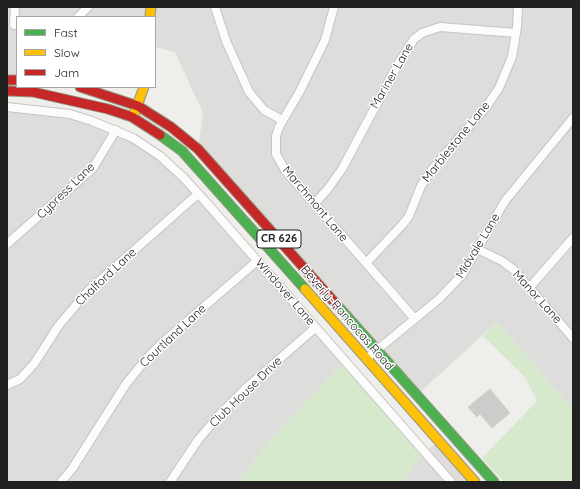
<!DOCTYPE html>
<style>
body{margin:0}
#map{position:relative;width:580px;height:489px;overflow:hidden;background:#efeeea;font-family:Quicksand,sans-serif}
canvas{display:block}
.frame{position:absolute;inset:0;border:8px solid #212121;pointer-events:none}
.legend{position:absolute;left:16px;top:16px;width:140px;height:72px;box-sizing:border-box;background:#fff;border:1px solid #a6a6a6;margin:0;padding:5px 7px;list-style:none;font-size:12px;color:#212121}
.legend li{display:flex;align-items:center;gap:8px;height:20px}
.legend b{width:20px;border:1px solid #a6a6a6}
</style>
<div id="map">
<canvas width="580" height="489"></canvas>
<div class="frame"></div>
<ul class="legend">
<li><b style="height:5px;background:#4caf50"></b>Fast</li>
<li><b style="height:5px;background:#ffc107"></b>Slow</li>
<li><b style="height:5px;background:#c62828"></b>Jam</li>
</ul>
</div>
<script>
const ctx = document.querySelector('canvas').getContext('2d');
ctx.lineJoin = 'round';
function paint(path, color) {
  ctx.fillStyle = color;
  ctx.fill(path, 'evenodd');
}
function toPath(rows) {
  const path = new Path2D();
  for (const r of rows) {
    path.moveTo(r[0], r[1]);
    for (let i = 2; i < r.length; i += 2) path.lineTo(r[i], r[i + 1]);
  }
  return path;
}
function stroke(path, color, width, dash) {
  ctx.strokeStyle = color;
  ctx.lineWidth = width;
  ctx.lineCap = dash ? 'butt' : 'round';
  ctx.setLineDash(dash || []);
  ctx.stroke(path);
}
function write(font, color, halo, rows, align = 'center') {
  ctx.font = font + ' Quicksand,sans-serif';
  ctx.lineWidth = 3;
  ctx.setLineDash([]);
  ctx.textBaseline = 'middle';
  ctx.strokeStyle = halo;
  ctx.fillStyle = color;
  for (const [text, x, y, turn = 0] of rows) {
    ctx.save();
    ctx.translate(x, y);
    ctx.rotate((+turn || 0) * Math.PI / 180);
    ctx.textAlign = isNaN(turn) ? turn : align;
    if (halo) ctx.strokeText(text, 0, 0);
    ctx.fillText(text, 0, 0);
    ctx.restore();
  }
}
const residential = toPath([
 [7,7,573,7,573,409,497,322,417,395,198,149,203,113,175,52,155,47,155,17,17,17,17,78,7,78],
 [7,107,92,121,160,156,345,361,268,443,238,482,7,482],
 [438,441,475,482,401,482,425,452]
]);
const grass = toPath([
 [497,322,573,409,573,482,504,482,482,458,537,401,525,377,483,336],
 [345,361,425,452,401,482,238,482,268,443]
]);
const building = toPath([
 [490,389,510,413,492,428,480,414,477,417,468,407,490,389]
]);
const street = toPath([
 [215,7,226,41,249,92,264,110,282,120],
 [334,7,325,40,300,91,279,127,276,136,276,154,285,170,414,318],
 [78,17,88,7],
 [14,25,15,7],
 [7,107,70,114,92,121,133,138,160,156,183,177,205,201,451,482],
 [315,203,327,190,342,169,398,64,414,39,422,33,440,27,516,33],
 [7,244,93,168,116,130],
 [477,249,502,261,514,270,573,338],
 [366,263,403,224,409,216,421,186,433,168,486,107,499,88,512,57,517,27,518,7],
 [530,287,573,238],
 [366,359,439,299,462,275,505,201,573,118],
 [7,385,20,379,34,364,59,325,89,290,198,194],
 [61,482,72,469,126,384,147,358,162,343,257,261],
 [170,482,198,440,220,414,245,389,315,328]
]);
const fast = toPath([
 [160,135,182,151,305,289],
 [336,304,494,482]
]);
const slow = toPath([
 [150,17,151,7],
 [134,114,144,87],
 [305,289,475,482]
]);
const jam = toPath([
 [7,80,17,80],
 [80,87,138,106,171,127,198,149,336,304],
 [7,91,33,92,108,109,132,117,160,135]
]);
const shields = [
 [279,239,44]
];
const shieldNames = [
 ["CR 626",279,239]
];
const streetNames = [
 ["Mariner Lane",392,76,-60],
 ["Marblestone Lane",456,142,-51],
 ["Cypress Lane",66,191,-44],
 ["Marchmont Lane",315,204,50],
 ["Midvale Lane",478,246,-59],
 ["Chalford Lane",106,277,-43],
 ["Windover Lane",285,292,49],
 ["Manor Lane",537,297,48],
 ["Beverly-Rancocas Road",347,318,49],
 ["Courtland Lane",173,336,-43],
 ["Club House Drive",246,392,-44]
];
paint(residential, '#dedddb');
paint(grass, '#d6e9cc');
paint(building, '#cdccca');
stroke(building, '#d2d0cc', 1);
stroke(street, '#c5c4c2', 10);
stroke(fast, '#939883', 11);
stroke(slow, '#939883', 11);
stroke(jam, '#939883', 11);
stroke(street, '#fdfcfc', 8);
stroke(fast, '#4caf50', 9);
stroke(slow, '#ffc107', 9);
stroke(jam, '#c62828', 9);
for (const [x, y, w] of shields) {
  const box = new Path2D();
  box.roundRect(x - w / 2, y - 9, w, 18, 3);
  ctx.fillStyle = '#fff';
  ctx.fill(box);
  stroke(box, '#212121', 1);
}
write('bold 11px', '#212121', null, shieldNames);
write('12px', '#212121', '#fff', streetNames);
</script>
